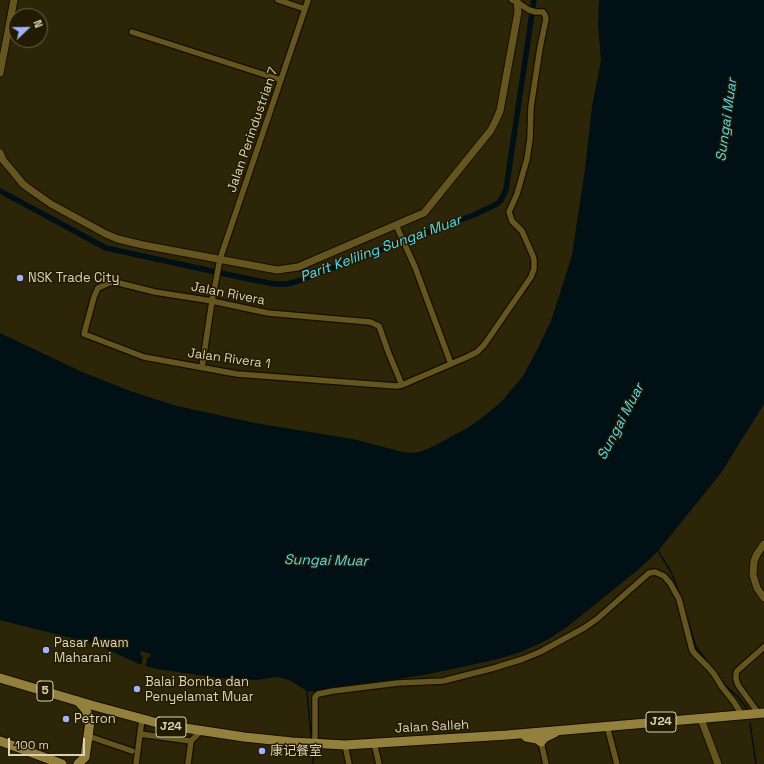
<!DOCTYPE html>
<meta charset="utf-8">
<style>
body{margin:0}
#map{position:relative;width:764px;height:764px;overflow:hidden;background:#2d2508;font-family:"Space Grotesk",sans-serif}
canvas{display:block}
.north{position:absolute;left:8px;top:8px;width:40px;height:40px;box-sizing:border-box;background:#231b01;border:1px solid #6d654a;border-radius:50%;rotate:68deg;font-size:11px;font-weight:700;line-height:16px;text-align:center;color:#dbd3b8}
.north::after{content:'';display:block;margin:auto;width:14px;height:18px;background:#a1b3fd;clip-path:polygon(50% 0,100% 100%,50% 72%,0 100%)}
.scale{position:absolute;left:8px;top:738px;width:77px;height:18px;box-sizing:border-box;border:2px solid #dbd3b8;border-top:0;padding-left:5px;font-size:12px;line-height:14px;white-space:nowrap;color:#dbd3b8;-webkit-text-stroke:3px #231b01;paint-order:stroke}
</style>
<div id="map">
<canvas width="764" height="764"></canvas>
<div class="north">N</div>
<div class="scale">100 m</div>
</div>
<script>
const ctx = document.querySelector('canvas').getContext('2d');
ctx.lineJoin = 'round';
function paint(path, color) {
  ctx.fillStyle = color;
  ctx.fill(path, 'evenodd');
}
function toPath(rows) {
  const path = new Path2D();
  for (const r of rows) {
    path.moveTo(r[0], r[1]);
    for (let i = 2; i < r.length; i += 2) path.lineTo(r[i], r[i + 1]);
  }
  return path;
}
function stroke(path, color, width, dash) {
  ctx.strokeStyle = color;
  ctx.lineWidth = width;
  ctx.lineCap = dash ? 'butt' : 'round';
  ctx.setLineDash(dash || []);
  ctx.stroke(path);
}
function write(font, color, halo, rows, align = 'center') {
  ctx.font = font + ' "Space Grotesk","Noto Sans SC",sans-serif';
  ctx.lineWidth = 3;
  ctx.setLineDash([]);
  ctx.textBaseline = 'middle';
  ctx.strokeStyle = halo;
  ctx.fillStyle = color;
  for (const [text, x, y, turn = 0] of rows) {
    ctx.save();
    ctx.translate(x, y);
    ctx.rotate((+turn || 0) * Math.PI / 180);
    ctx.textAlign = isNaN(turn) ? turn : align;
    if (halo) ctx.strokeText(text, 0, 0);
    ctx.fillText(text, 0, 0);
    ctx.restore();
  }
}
const water = toPath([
 [599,0,764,0,764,404,721,473,658,551,639,569,567,627,547,640,521,652,498,659,429,674,315,692,307,691,291,681,285,679,276,677,264,679,255,680,218,678,157,669,141,665,95,644,0,620,0,333,82,372,130,391,177,406,255,423,353,439,399,451,409,453,420,452,434,446,469,427,487,414,502,401,523,376,536,352,551,321,561,290,572,255,585,169,592,107,601,60,598,24]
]);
const pier = toPath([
 [141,651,151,654,150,657,148,657,145,668,141,667,143,656,140,655]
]);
const stream = toPath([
 [658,551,671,572,677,587,681,598],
 [682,601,696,647,710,665],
 [719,678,726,686,737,696,746,707,748,711],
 [307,691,311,737],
 [750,723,756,764],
 [313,753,313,764]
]);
const canal = toPath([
 [0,191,106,248,230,275,274,284,287,284,298,281,474,215,497,204,501,200,506,190,508,176,534,0]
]);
const minor = toPath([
 [278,0,305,9],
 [132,32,281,80],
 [396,225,415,267,451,364],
 [202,367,212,301,220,259,308,0],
 [402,385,389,354,379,326,370,322,268,313,212,301,155,292,115,282,109,283,98,288,94,297,84,334,144,357,237,374,396,386,402,385,467,357,477,352,484,345,531,277,534,269,534,260,533,256,522,231,512,221,509,212,517,194,527,159,530,139,531,107,540,48,546,19,545,15,543,12,536,12,529,10,517,2,512,0],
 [759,714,738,685,736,679,736,674,737,671,764,647],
 [607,726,617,764],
 [140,734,191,741],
 [88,736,132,751],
 [541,742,546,764],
 [315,743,315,697,318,694,333,691,398,683,443,681,494,668,523,659,540,652,584,628,597,619,649,573,655,572,664,576,670,583,679,599,692,650,695,654,708,667,714,674,722,687,734,702,742,715],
 [374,743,379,764],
 [345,745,349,764],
 [136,764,142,719],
 [188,764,191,741,201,731]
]);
const tertiary = toPath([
 [0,73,14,0],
 [0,153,3,160,9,167,23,184,31,190,51,204,106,234,118,239,143,245,277,270,298,267,419,215,424,213,491,130,496,120,500,111,518,12,517,0],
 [764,544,757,554,754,561,753,575,757,588,764,598],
 [701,719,718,764]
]);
const primary = toPath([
 [0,678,91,705,165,725,244,737,292,742,345,745,507,735,764,713],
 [526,737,537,739,541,742,544,738,556,732],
 [0,741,62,764],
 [78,764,85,757,88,736,90,721,86,710,78,701]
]);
const markers = [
 [20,278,4,"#a1b3fd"],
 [46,650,4,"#a1b3fd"],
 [137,689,4,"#a1b3fd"],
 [66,719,4,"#a1b3fd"],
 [262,751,4,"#a1b3fd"]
];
const shields = [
 [45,691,16],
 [661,722,30],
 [171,727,30]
];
const shieldNames = [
 ["5",45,691],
 ["J24",661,722],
 ["J24",171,727]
];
const streetNames = [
 ["Jalan Perindustrian 7",253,130,-71],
 ["Jalan Rivera",228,294,11],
 ["Jalan Rivera 1",229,359,8],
 ["Jalan Salleh",432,727,-3]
];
const poiNames = [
 ["NSK Trade City",28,278],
 ["Pasar Awam",54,643],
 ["Maharani",54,658],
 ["Balai Bomba dan",145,682],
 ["Penyelamat Muar",145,697],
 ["Petron",74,719],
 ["康记餐室",270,751]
];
const waterNames = [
 ["Sungai Muar",727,120,-82],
 ["Parit Keliling Sungai Muar",381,249,-20],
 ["Sungai Muar",621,422,-62],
 ["Sungai Muar",326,561,1]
];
paint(water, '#001015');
paint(pier, '#2d2508');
stroke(stream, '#001015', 1.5);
stroke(canal, '#001015', 5.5);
stroke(minor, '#150e00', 8);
stroke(tertiary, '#150e00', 9);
stroke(primary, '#150e00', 11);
stroke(minor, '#65551f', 5.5);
stroke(tertiary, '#65551f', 7);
stroke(primary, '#94803d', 9);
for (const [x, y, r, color] of markers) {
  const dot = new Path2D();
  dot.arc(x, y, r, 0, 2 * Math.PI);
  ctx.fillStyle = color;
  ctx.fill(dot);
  stroke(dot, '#231b01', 1.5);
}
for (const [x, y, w] of shields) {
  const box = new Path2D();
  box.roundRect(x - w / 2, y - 10, w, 20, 3);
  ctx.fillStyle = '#231b01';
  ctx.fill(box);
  stroke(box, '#dbd3b8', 1);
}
write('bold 12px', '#dbd3b8', null, shieldNames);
write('13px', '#dbd3b8', '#231b01', streetNames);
write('13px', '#dbd3b8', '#231b01', poiNames, 'left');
write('italic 14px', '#54daf4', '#231b01', waterNames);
</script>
